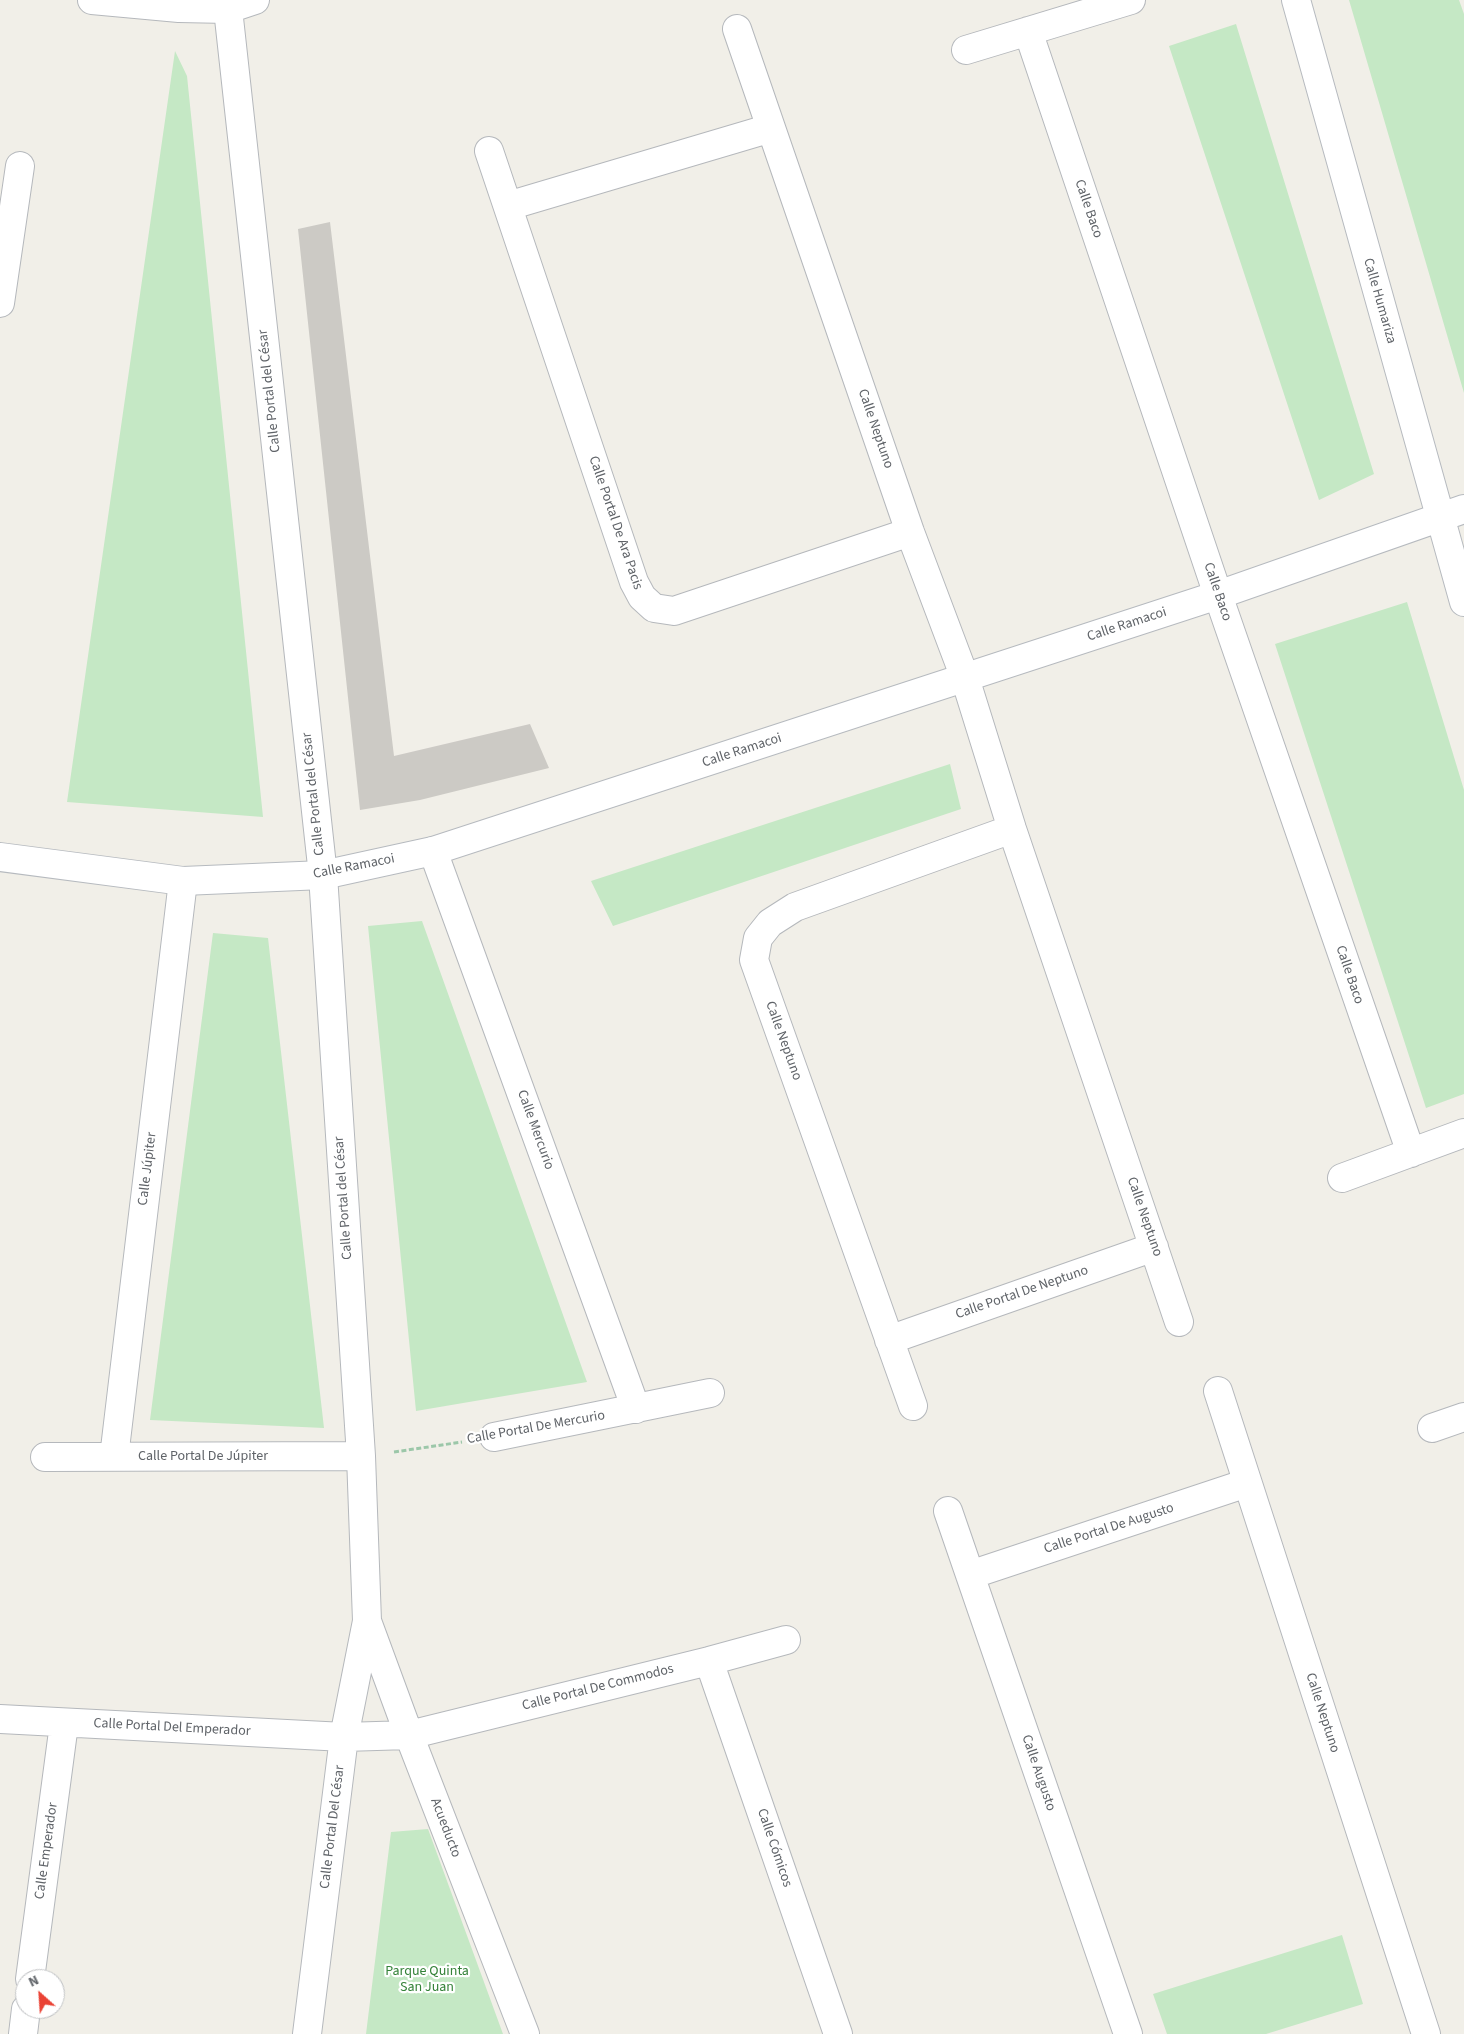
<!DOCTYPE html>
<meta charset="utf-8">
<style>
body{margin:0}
#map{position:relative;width:1464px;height:2034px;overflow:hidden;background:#f1efe8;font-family:"Source Sans 3",sans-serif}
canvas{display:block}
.north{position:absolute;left:15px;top:1969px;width:50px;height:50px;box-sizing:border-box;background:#fff;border:1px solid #bfc1c3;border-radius:50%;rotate:334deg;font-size:14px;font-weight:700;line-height:20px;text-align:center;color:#5f6368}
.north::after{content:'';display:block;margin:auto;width:18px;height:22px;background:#ea4335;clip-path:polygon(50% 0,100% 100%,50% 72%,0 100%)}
</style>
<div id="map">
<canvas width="1464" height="2034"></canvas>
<div class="north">N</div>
</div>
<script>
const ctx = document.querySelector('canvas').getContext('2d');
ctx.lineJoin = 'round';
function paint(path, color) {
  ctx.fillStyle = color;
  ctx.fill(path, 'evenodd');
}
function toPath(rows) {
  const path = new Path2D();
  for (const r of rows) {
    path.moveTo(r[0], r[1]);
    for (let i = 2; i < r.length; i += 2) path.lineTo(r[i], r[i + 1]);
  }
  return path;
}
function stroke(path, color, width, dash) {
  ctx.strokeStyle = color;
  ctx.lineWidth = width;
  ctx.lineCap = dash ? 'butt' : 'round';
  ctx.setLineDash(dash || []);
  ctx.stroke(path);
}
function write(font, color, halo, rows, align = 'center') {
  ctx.font = font + ' "Source Sans 3",sans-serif';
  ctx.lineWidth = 4.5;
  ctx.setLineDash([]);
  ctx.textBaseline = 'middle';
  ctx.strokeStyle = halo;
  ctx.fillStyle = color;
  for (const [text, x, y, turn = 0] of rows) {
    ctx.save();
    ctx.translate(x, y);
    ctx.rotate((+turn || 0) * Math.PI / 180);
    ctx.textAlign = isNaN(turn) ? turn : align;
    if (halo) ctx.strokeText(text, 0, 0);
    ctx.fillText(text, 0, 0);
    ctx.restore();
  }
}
const green = toPath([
 [1349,0,1459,0,1464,14,1464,393],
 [1236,24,1374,474,1319,500,1169,46],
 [175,51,187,76,263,817,67,802],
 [1407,602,1464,790,1464,1094,1426,1108,1275,644],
 [950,764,961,809,613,926,591,881],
 [422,921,587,1382,416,1411,368,926],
 [213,933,268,938,324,1428,150,1420],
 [428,1829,503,2034,366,2034,391,1832],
 [1342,1935,1363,2004,1266,2034,1167,2034,1153,1994]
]);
const building = toPath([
 [330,222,394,756,530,724,549,768,420,800,360,810,298,229]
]);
const path = toPath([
 [394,1452,462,1442]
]);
const street = toPath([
 [92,0,179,8,228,9,255,0],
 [227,0,323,875,361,1456,367,1621,344,1737,307,2034],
 [737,29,910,532,965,678,1012,829,1179,1322],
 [1028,31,1218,595,1411,1153],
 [966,50,1131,0],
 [489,151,634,582,642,597,654,608,674,611,910,532],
 [508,206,771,128],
 [0,303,20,166],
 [433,851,636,1409],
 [1342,1178,1464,1133],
 [889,1340,1154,1247],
 [1218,1391,1426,2034],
 [913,1406,754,960,758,938,770,923,795,907,1012,829],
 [1432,1428,1464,1417],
 [494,1437,710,1393],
 [45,1457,361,1456],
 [114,1457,183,881],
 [948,1511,1128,2034],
 [970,1575,1247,1483],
 [367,1621,409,1735,525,2034],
 [709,1661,838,2034],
 [0,1719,344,1737,409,1735,709,1661,786,1640],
 [30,1979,64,1724],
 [23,2034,26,2009]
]);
const secondary = toPath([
 [1296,0,1464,602],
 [0,857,183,881,323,875,433,851,1218,595,1464,509]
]);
const streetNames = [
 ["Calle Baco",1088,209,71],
 ["Calle Humariza",1379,301,74],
 ["Calle Portal del César",270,391,-96],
 ["Calle Neptuno",875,429,71],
 ["Calle Portal De Ara Pacis",615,523,71],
 ["Calle Baco",1217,592,71],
 ["Calle Ramacoi",1127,625,-18],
 ["Calle Ramacoi",742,751,-18],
 ["Calle Portal del César",314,794,-96],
 ["Calle Ramacoi",354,867,-11],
 ["Calle Baco",1349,975,71],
 ["Calle Neptuno",783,1041,70],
 ["Calle Mercurio",535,1130,70],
 ["Calle Júpiter",148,1169,-83],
 ["Calle Portal del César",344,1198,-94],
 ["Calle Neptuno",1144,1217,71],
 ["Calle Portal De Neptuno",1022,1293,-19],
 ["Calle Portal De Mercurio",536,1428,-10],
 ["Calle Portal De Júpiter",203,1457],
 ["Calle Portal De Augusto",1109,1529,-18],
 ["Calle Portal De Commodos",598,1688,-14],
 ["Calle Neptuno",1322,1713,72],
 ["Calle Portal Del Emperador",172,1728,3],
 ["Calle Augusto",1038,1773,71],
 ["Calle Portal Del César",333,1827,-83],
 ["Acueducto",445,1828,69],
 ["Calle Cómicos",774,1848,71],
 ["Calle Emperador",47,1851,-82]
];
const parkNames = [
 ["Parque Quinta",427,1972],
 ["San Juan",427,1988]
];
paint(green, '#c5e8c5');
paint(building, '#cccac5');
stroke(street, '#b5b8bc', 30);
stroke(secondary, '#b6babf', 30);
stroke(path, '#9cc7a9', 3, [5, 2.5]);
stroke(street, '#fff', 28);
stroke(secondary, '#fff', 28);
write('14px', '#5f6368', '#fff', streetNames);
write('14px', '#348238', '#fff', parkNames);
</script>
